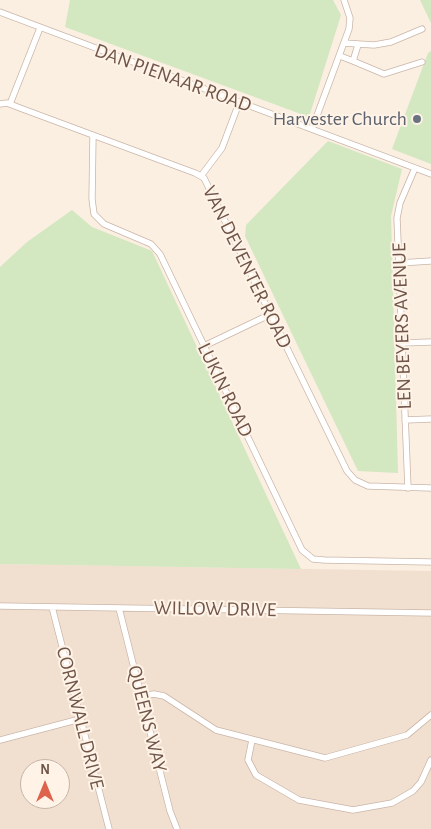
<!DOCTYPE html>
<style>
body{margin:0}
#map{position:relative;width:431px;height:829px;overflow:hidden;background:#faefe1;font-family:"Alegreya Sans",sans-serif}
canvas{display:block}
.north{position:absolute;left:20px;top:759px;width:50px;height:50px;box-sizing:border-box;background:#fef3e6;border:1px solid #c5b4a8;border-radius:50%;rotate:0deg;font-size:14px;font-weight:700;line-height:20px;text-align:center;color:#70554a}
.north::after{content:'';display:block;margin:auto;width:18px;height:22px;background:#de634c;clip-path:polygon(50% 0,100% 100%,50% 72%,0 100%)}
</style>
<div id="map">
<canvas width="431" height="829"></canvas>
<div class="north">N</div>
</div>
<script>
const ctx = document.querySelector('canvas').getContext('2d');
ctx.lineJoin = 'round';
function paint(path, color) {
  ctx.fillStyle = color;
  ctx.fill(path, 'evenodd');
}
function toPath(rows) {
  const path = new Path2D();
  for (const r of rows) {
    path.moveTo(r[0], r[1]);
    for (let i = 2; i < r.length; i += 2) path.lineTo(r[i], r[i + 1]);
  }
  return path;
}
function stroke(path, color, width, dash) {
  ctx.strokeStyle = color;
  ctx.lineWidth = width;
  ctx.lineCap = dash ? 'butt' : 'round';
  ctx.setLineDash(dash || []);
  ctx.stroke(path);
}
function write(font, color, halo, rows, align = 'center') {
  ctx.font = font + ' "Alegreya Sans",sans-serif';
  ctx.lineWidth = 4;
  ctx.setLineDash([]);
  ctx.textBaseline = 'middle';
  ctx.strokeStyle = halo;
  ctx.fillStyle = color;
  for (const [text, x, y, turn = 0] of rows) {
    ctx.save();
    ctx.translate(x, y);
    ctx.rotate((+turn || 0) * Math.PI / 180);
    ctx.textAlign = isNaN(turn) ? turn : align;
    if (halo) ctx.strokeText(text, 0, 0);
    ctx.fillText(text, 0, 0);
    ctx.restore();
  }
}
const residential = toPath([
 [0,564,431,571,431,829,0,829],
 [30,769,60,769,60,799,30,799]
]);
const green = toPath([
 [70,0,333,0,341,15,309,117,65,27],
 [420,0,431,0,431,23],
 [431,51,431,164,392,149,428,53],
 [328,141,402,169,391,216,398,473,358,471,245,236,246,225],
 [72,210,92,227,152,251,301,569,0,564,0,267,27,242]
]);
const street = toPath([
 [0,12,431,174],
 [344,43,374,45,391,42,422,29],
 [358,45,353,61,384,74,422,62],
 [340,56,353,61],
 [0,104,7,103,20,108,195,173,204,178,347,471,355,480,368,486,431,488],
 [10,104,40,28],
 [312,129,349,29,350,18,344,0],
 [93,135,92,199,94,214,104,224,151,244,160,254,302,550,313,559,324,560,431,562],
 [201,176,222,148,239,103],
 [399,263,431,261],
 [402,343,431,342],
 [204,346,271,314],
 [405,420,431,419],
 [408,488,397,218,400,203,415,168],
 [0,606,431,613],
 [52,607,109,829],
 [119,608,170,811,177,829],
 [141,696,154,694,164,696,216,730,325,758,407,735,431,715],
 [0,740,80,719],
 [252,740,248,760,256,775,299,800,353,810,392,803,413,791,421,782,431,760]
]);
const markers = [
 [417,119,5,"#6b7280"]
];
const streetNames = [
 ["DAN PIENAAR ROAD",173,78,20],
 ["VAN DEVENTER ROAD",247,267,64],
 ["LEN BEYERS AVENUE",402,326,-92],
 ["LUKIN ROAD",225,390,64],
 ["WILLOW DRIVE",215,609,1],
 ["CORNWALL DRIVE",80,718,76],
 ["QUEENS WAY",147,719,76]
];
const worshipNames = [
 ["Harvester Church",407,119]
];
paint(residential, '#f1e0d0');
paint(green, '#d3e7c1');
stroke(street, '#cab6a9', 7);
stroke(street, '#fff', 5.5);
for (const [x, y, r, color] of markers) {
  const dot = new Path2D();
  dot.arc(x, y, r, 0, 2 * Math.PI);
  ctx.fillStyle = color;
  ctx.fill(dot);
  stroke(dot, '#fef3e6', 2);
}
write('20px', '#70554a', '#fef3e6', streetNames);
write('20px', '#5b616d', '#fef3e6', worshipNames, 'right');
</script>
